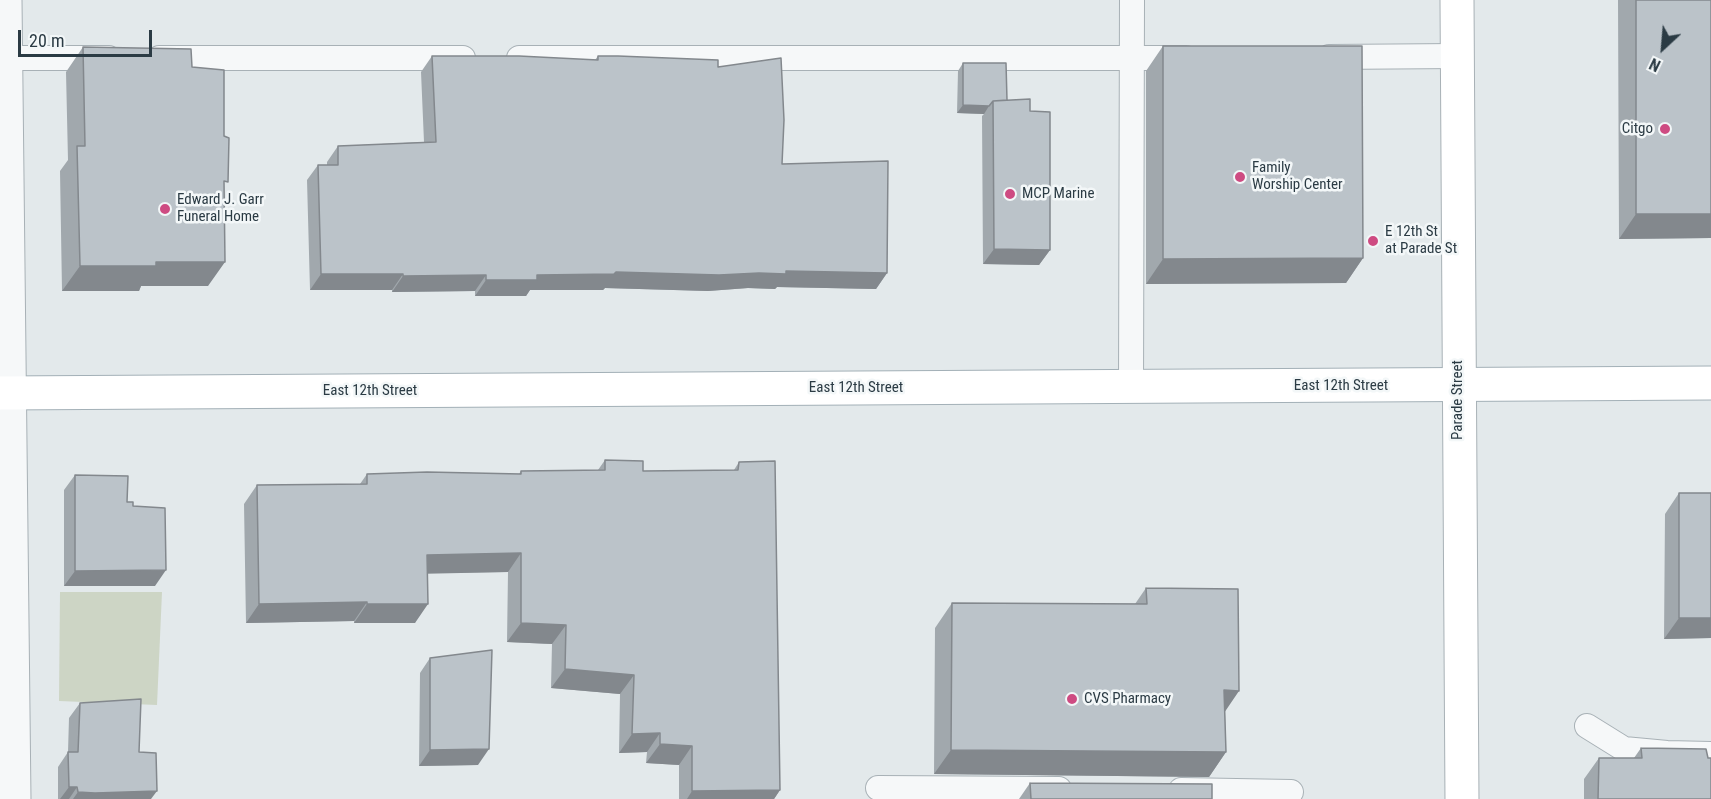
<!DOCTYPE html>
<style>
body{margin:0}
#map{position:relative;width:1711px;height:799px;overflow:hidden;background:#e3e9eb;font-family:"Roboto Condensed",sans-serif}
canvas{display:block}
.north{position:absolute;left:1633px;top:18px;width:60px;height:60px;-webkit-text-stroke:4px #f3f7f8;paint-order:stroke;rotate:206deg;font-size:16px;font-weight:700;line-height:24px;text-align:center;color:#2b3b44}
.north::after{content:'';display:block;margin:auto;width:21px;height:27px;background:#2b3b44;clip-path:polygon(50% 0,100% 100%,50% 72%,0 100%)}
.scale{position:absolute;left:18px;top:30px;width:134px;height:27px;box-sizing:border-box;border:3px solid #2b3b44;border-top:0;padding-left:8px;font-size:18px;line-height:21px;white-space:nowrap;color:#2b3b44;-webkit-text-stroke:4px #f3f7f8;paint-order:stroke}
</style>
<div id="map">
<canvas width="1711" height="799"></canvas>
<div class="north">N</div>
<div class="scale">20 m</div>
</div>
<script>
const ctx = document.querySelector('canvas').getContext('2d');
ctx.lineJoin = 'round';
function paint(path, color) {
  ctx.fillStyle = color;
  ctx.fill(path, 'evenodd');
}
function toPath(rows) {
  const path = new Path2D();
  for (const r of rows) {
    path.moveTo(r[0], r[1]);
    for (let i = 2; i < r.length; i += 2) path.lineTo(r[i], r[i + 1]);
  }
  return path;
}
function stroke(path, color, width, dash) {
  ctx.strokeStyle = color;
  ctx.lineWidth = width;
  ctx.lineCap = dash ? 'butt' : 'round';
  ctx.setLineDash(dash || []);
  ctx.stroke(path);
}
function write(font, color, halo, rows, align = 'center') {
  ctx.font = font + ' "Roboto Condensed",sans-serif';
  ctx.lineWidth = 5;
  ctx.setLineDash([]);
  ctx.textBaseline = 'middle';
  ctx.strokeStyle = halo;
  ctx.fillStyle = color;
  for (const [text, x, y, turn = 0] of rows) {
    ctx.save();
    ctx.translate(x, y);
    ctx.rotate((+turn || 0) * Math.PI / 180);
    ctx.textAlign = isNaN(turn) ? turn : align;
    if (halo) ctx.strokeText(text, 0, 0);
    ctx.fillText(text, 0, 0);
    ctx.restore();
  }
}
const green = toPath([
 [60,592,162,592,157,705,59,701]
]);
const lane = toPath([
 [1329,57,1457,56],
 [6,58,109,58],
 [159,58,463,58],
 [519,58,1186,58],
 [1131,387,1132,0],
 [1587,726,1624,749,1667,753,1711,754],
 [878,788,1059,789],
 [1181,790,1291,792]
]);
const street = toPath([
 [5,0,14,799]
]);
const secondary = toPath([
 [1457,0,1462,799]
]);
const primary = toPath([
 [0,393,1711,383]
]);
const wall = toPath([
 [1618,0,1711,0,1711,238,1619,239],
 [1163,46,1363,258,1346,283,1146,284,1146,71],
 [83,47,192,67,224,136,224,188,208,286,141,286,139,291,62,291,60,171,68,160,66,72],
 [432,56,595,60,598,56,718,67,782,164,887,273,876,289,777,287,775,289,748,288,708,291,605,288,603,290,530,290,526,296,475,296,475,291,392,292,392,290,310,290,307,180,318,165,327,165,327,162,338,146,424,142,421,72],
 [963,63,1007,100,1030,111,1050,250,1039,265,983,264,982,116,984,114,957,113,958,71],
 [605,460,643,471,734,470,739,462,780,790,774,799,679,799,679,765,646,763,647,752,619,753,620,694,551,688,552,644,507,642,508,572,428,573,415,623,354,623,354,621,246,623,244,504,257,485,360,484,367,474,519,474,521,471,598,470],
 [75,475,127,502,133,506,155,586,64,586,64,490],
 [1679,493,1711,493,1711,638,1664,639,1665,514],
 [1146,588,1225,711,1226,752,1209,777,934,774,935,628,952,603,1135,604],
 [430,658,478,765,419,766,420,673],
 [80,703,139,752,151,799,58,799,58,767,68,752,69,718],
 [1641,748,1708,758,1711,799,1584,799,1584,779,1599,758,1634,758],
 [1030,783,1212,799,1019,799]
]);
const shadedWall = toPath([
 [963,105,989,106,984,114,957,113],
 [1636,214,1711,214,1711,238,1619,239],
 [994,249,1050,250,1039,265,983,264],
 [1363,258,1346,283,1146,284,1163,259],
 [156,262,225,262,208,286,141,286,139,291,62,291,80,266],
 [786,271,887,273,876,289,777,287,775,289,748,288,708,291,605,288,603,290,530,290,526,296,475,296,486,280,537,275,616,272,759,273],
 [321,274,403,274,392,290,310,290],
 [486,275,475,291,392,292,403,276],
 [521,553,508,572,414,574,427,555],
 [166,570,155,586,64,586,75,571],
 [367,602,354,621,246,623,259,604],
 [367,604,428,604,415,623,354,623],
 [1679,618,1711,618,1711,638,1664,639],
 [521,623,566,625,552,644,507,642],
 [565,669,634,675,620,694,551,688],
 [1224,690,1239,691,1222,716],
 [660,733,647,752,619,753,632,734],
 [660,744,692,746,679,765,646,763],
 [489,749,478,765,419,766,430,750],
 [951,750,1226,752,1209,777,934,774],
 [69,787,77,787,69,799,60,799],
 [780,790,774,799,687,799,692,791],
 [157,791,151,799,73,799,78,792]
]);
const building = toPath([
 [1636,0,1711,0,1711,214,1636,214,1636,0],
 [1163,46,1362,46,1363,258,1163,259,1163,46],
 [83,47,191,49,192,67,224,70,224,136,229,138,228,182,224,181,225,262,156,262,156,266,80,266,77,146,85,146,83,47],
 [432,56,519,56,598,60,598,56,618,56,718,60,718,67,781,58,784,120,782,164,888,161,887,273,786,271,786,274,759,273,719,275,616,272,614,274,537,275,537,280,486,280,486,275,403,276,403,274,321,274,318,165,338,165,338,146,436,142,432,56],
 [963,63,1006,63,1007,100,993,101,989,106,963,105,963,63],
 [1030,99,1030,111,1050,112,1050,250,994,249,993,101,1030,99],
 [605,460,643,461,643,471,738,470,739,462,775,461,780,790,692,791,692,746,660,744,660,733,632,734,634,675,565,669,566,625,521,623,521,553,427,555,428,604,367,604,367,602,259,604,257,485,367,484,367,474,427,472,521,474,521,471,605,470,605,460],
 [75,475,128,476,127,502,133,502,133,506,165,508,166,570,75,571,75,475],
 [1679,493,1711,493,1711,618,1679,618,1679,493],
 [1146,588,1238,589,1239,691,1224,690,1226,752,951,750,952,603,1147,604,1146,588],
 [492,650,489,749,430,750,430,658,492,650],
 [141,699,139,752,156,753,157,791,95,793,78,792,77,787,69,787,68,752,78,752,80,703,141,699],
 [1641,748,1706,749,1708,758,1711,758,1711,799,1598,799,1599,758,1642,758,1641,748],
 [1030,783,1212,784,1212,799,1031,799,1030,783]
]);
const markers = [
 [1665,129,6,"#ce4b82"],
 [1240,177,6,"#ce4b82"],
 [1010,194,6,"#ce4b82"],
 [165,209,6,"#ce4b82"],
 [1373,241,6,"#ce4b82"],
 [1072,699,6,"#ce4b82"]
];
const poiNames = [
 ["Citgo",1653,129,"right"],
 ["Family",1252,168],
 ["Worship Center",1252,185],
 ["MCP Marine",1022,194],
 ["Edward J. Garr",177,200],
 ["Funeral Home",177,217],
 ["E 12th St",1385,232],
 ["at Parade St",1385,249],
 ["CVS Pharmacy",1084,699]
];
const streetNames = [
 ["East 12th Street",1341,386],
 ["East 12th Street",856,388],
 ["East 12th Street",370,391],
 ["Parade Street",1458,400,-90]
];
paint(green, '#cdd5c5');
stroke(lane, '#a8b1b6', 26);
stroke(street, '#a8b1b6', 35);
stroke(secondary, '#a8b1b6', 35);
stroke(primary, '#a3b0b7', 35);
stroke(lane, '#f6f8f9', 24);
stroke(street, '#f6f8f9', 33);
stroke(secondary, '#fff', 33);
stroke(primary, '#fff', 33);
paint(wall, '#a1a8ad');
paint(shadedWall, '#83888d');
paint(building, '#bbc3c9');
stroke(building, '#83888d', 1.5);
for (const [x, y, r, color] of markers) {
  const dot = new Path2D();
  dot.arc(x, y, r, 0, 2 * Math.PI);
  ctx.fillStyle = color;
  ctx.fill(dot);
  stroke(dot, '#f3f7f8', 2);
}
write('15px', '#2b3b44', '#f3f7f8', poiNames, 'left');
write('15px', '#2b3b44', '#f3f7f8', streetNames);
</script>
